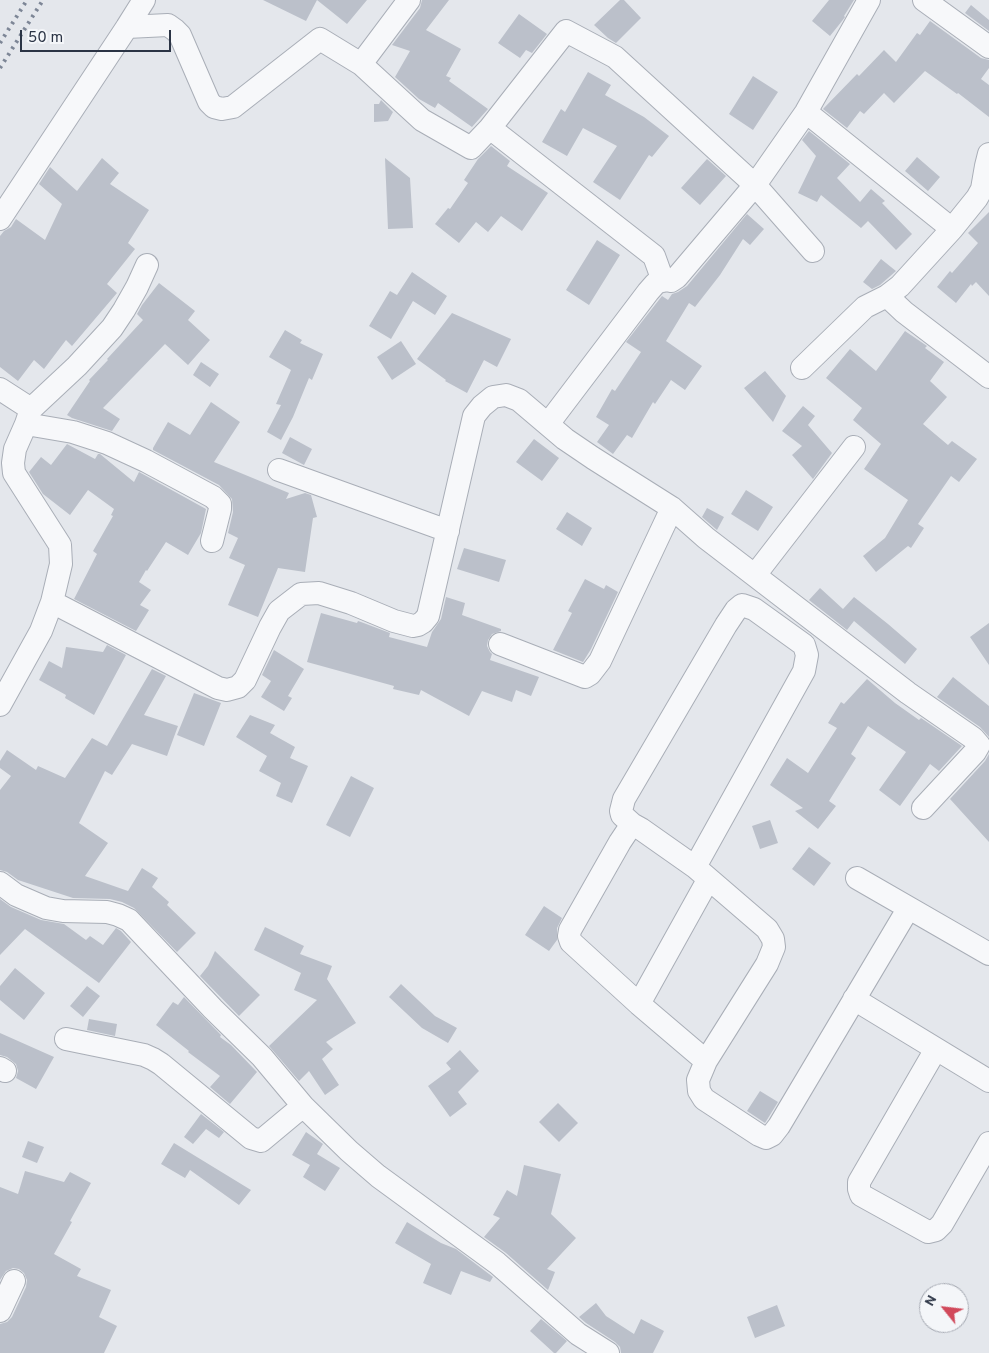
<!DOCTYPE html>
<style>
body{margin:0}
#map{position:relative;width:989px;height:1353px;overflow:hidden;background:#e4e7ec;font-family:Overpass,sans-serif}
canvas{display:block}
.north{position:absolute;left:919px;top:1283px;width:50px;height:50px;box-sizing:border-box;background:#f4f6f9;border:1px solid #a4a8b1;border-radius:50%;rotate:299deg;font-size:14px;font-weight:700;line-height:20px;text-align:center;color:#2b3445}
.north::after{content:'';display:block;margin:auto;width:18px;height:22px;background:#d1495b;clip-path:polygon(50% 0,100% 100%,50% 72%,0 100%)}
.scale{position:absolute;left:20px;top:30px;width:151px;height:22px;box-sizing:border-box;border:2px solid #2b3445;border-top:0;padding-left:6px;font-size:15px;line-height:18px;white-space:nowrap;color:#2b3445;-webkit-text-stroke:4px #f4f6f9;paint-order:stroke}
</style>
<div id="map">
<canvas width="989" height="1353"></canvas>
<div class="north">N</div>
<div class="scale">50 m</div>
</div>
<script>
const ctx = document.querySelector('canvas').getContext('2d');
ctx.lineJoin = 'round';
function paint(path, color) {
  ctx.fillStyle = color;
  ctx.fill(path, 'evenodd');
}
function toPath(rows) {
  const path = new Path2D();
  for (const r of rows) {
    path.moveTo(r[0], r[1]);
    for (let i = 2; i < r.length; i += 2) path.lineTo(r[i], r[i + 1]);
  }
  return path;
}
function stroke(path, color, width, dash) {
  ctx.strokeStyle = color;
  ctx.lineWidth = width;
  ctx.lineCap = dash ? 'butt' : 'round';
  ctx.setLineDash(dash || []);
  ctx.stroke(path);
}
const building = toPath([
 [263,0,367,0,347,24,317,0,306,21],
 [422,0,449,0,426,30,461,49,446,76,451,78,449,81,488,109,472,127,438,103,435,108,419,99,395,77,410,51,392,45,420,8],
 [620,0,624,0,641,18,616,43,608,38,594,25],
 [829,0,854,0,844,16,845,17,842,21,830,36,812,21],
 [971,5,989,20,989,31,965,13],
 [519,14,547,34,532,53,526,50,520,58,498,43],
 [930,21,981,58,989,60,989,68,981,79,989,85,989,117,958,93,957,94,925,71,894,103,884,93,864,114,860,111,847,128,823,109,857,74,859,76,884,50,896,62,917,33,920,35],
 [588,72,611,85,605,95,644,117,669,136,652,157,649,155,620,200,593,182,617,146,583,128,567,156,542,142,561,109,565,112],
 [753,76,778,92,753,130,729,114],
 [381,100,393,112,388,121,374,122,374,104,379,104],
 [809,131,850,164,837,178,860,202,871,189,885,201,882,203,912,234,896,250,868,221,861,228,821,195,817,202,798,193,816,156,802,140],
 [491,146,510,161,507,166,548,193,522,231,501,216,488,232,476,222,459,243,435,224,448,208,450,209,468,183,464,180,478,159],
 [917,157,940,177,928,191,905,171],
 [102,158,119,173,110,184,149,210,128,243,135,249,107,284,117,293,72,346,66,340,44,369,34,360,18,381,0,367,0,236,4,231,11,227,16,219,45,240,62,204,39,184,50,167,77,191],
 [385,158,410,178,413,228,388,229],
 [707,159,726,176,700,205,681,188],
 [989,212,989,296,976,282,972,286,971,284,956,303,937,287,950,271,952,273,978,243,968,233],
 [747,214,764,229,750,245,743,239,720,275,695,307,689,303,666,341,702,366,685,390,671,380,655,404,653,402,632,438,627,435,613,454,597,442,609,425,596,417,612,389,615,391,641,352,626,342,662,296,668,300,672,294,678,292,687,286],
 [597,240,620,255,589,305,566,290],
 [881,259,896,271,880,285,872,289,863,282],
 [412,272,447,296,435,315,413,301,391,339,369,326,390,291,397,295],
 [159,283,195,311,188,320,210,340,188,365,165,344,103,408,120,419,112,431,72,418,67,415,90,381,89,380,108,360,107,359,143,320,137,314,142,305],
 [452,313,511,339,497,367,484,360,467,393,445,381,446,380,417,359],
 [285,330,302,340,300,343,323,354,312,380,309,378,293,417,281,440,267,432,281,405,276,404,291,370,269,357],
 [905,331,927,346,925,348,944,362,930,381,947,397,923,424,948,445,952,441,977,459,959,482,951,476,918,524,924,528,911,548,908,546,876,572,863,556,885,538,908,500,864,469,881,444,853,420,862,408,826,378,850,349,876,371],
 [401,341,416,364,392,380,377,357],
 [201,362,219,374,210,387,193,375],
 [765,371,786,396,773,422,744,388],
 [211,402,240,422,214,462,289,493,286,499,305,493,311,495,317,517,313,518,305,572,278,568,258,617,228,605,245,565,229,558,238,538,228,533,233,512,232,499,219,485,153,450,153,448,168,422,190,435],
 [803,406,815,416,808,425,832,453,813,479,792,455,802,446,782,431],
 [290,437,312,449,304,465,282,453],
 [534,439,559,458,542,481,516,462],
 [67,444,95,459,98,454,100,454,134,482,139,472,206,509,201,533,188,555,166,542,147,571,146,570,139,582,151,590,140,605,149,610,136,631,74,599,97,554,93,551,113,516,111,515,114,509,88,490,70,515,43,494,29,472,41,457,51,465],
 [746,490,773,507,758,531,731,514],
 [707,508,724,517,717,530,702,517],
 [567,512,592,528,582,546,556,529],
 [464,548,506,560,499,582,457,569],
 [585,579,604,589,606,585,618,592,591,649,583,662,553,650,572,613,568,611],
 [820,588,843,609,854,597,888,624,917,649,905,664,854,621,847,630,809,600],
 [446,597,465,603,462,615,501,629,501,631,492,634,488,640,487,646,490,652,492,654,490,660,539,677,531,696,516,690,512,702,482,691,469,716,421,690,419,695,393,689,394,686,307,662,321,613,357,623,358,621,361,622,390,633,389,637,427,647,432,632,441,619],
 [989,623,989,665,970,637],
 [107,645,126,655,94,715,65,698,66,695,39,680,49,661,62,668,66,647,103,652],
 [274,650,304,669,288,696,292,698,284,711,261,697,271,681,262,675],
 [152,669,166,676,144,715,178,726,167,756,132,744,112,775,105,771,79,823,108,843,85,876,128,891,142,868,158,878,152,887,169,902,167,905,196,933,177,952,134,908,122,902,110,899,73,898,18,880,7,872,0,870,0,790,11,776,0,768,0,761,7,750,36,770,38,766,65,778,92,738,107,746],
 [953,677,989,706,989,737,980,727,937,697],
 [867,679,895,703,919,720,921,718,962,746,939,771,930,764,900,806,879,790,906,752,868,726,851,754,856,758,829,801,836,806,818,829,795,811,803,808,770,785,787,758,808,773,837,728,828,723,841,702,844,704],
 [194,693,221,703,204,746,177,735],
 [250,715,275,725,270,733,295,747,290,758,308,766,292,803,276,796,281,783,259,771,267,756,236,737],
 [989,754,989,842,950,799,985,761],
 [351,776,374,788,350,837,326,825],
 [770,820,778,843,760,849,752,826],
 [809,847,831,863,814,886,792,869],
 [0,899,11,907,41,920,64,924,86,940,90,936,103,945,116,928,121,931,131,942,99,983,25,929,0,955],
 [544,906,562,918,557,928,557,940,549,951,525,935],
 [265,927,304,946,300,954,332,966,327,979,356,1023,326,1042,333,1049,322,1059,339,1085,325,1095,309,1071,299,1081,269,1046,317,1000,294,990,301,973,254,950],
 [215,951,260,995,239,1016,200,976,208,966],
 [15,968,45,993,24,1020,0,1000,0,986],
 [401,984,435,1016,457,1028,448,1043,422,1028,389,997],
 [87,986,100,996,83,1017,70,1006],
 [184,997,221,1035,220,1037,231,1045,257,1072,230,1104,210,1087,220,1076,188,1052,189,1051,156,1025,173,1002,178,1005],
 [89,1019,117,1024,115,1036,87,1030],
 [0,1033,54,1057,36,1089,16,1078,18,1071,16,1064,7,1057,0,1055],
 [460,1050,479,1071,458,1092,467,1104,450,1117,428,1086,451,1069,446,1063],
 [760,1091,778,1102,765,1123,747,1111],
 [558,1103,578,1123,559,1142,539,1122],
 [201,1114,224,1132,219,1138,206,1129,193,1144,184,1137],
 [306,1132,323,1144,317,1154,340,1168,325,1191,303,1177,310,1165,292,1155],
 [28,1141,44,1147,37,1163,22,1157],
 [174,1143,251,1190,239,1205,190,1170,185,1178,161,1164],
 [524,1165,561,1174,551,1214,576,1238,547,1269,555,1272,548,1290,506,1253,484,1237,500,1218,493,1215,507,1190,517,1196],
 [25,1171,64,1182,70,1172,91,1183,70,1221,72,1222,54,1254,81,1269,77,1276,111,1290,99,1317,117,1326,104,1353,0,1353,0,1324,7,1322,12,1317,26,1287,27,1280,24,1273,19,1269,13,1268,6,1271,0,1280,0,1187,18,1194],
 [407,1222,441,1243,456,1249,493,1277,490,1282,461,1271,451,1295,423,1283,431,1264,395,1243],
 [596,1303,606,1316,634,1334,641,1319,664,1331,653,1353,621,1353,620,1347,615,1342,586,1323,579,1317],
 [777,1305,785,1326,755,1338,747,1317],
 [541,1319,567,1341,556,1353,554,1353,530,1331]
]);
const minor = toPath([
 [924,0,989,47],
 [127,27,168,25,175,30,180,35,209,102,214,107,222,109,233,107,320,39,361,64,422,120,471,148,490,128,654,256,663,281],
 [361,64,409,0],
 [806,112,952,229],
 [490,128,566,31,615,57,755,185,813,251],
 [989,154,986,166,982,189,977,198,952,229,900,286,887,296,904,312,989,377],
 [0,219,127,27,144,0],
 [802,368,865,307,887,296],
 [0,389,31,409,26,424,15,449,13,463,14,473,60,545,61,564,52,602,41,631,0,705],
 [31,409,77,366,112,328,124,310,137,287,147,265],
 [26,424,73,432,107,443,146,461,213,497,220,504,220,509,212,541],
 [548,424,648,292,655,284,658,282,666,280,671,281,677,277,755,185,806,112,869,0],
 [279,470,448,531],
 [755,575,854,447],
 [52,602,218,688,227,690,238,687,245,680,270,627,279,611,301,594,319,593,351,603,394,621,413,626,418,625,423,622,428,616,474,416,482,406,493,397,506,395,519,400,565,439,593,458,672,508,706,538,908,693,973,738,979,745,975,752,923,808],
 [500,644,585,677,590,674,600,661,672,508],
 [632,824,622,815,621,811,624,799,726,625,736,610,742,605,754,609,804,645,807,655,804,671,695,867],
 [857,878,989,954],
 [0,883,16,895,46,908,63,911,107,912,118,915,129,920,213,1009,262,1057,303,1106,349,1151,378,1176,497,1263,578,1334,608,1353],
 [854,999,989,1081],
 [639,1004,708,880],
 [66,1039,144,1055,153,1059,161,1064,251,1138,261,1141,303,1106],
 [936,1049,859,1182,859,1189,861,1195,928,1232,936,1230,942,1224,989,1143],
 [706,1061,639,1004,571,942,569,936,570,930,620,842,632,824,641,829,695,867,767,929,773,939,774,947,767,964,706,1061,698,1080,699,1091,704,1099,759,1135,766,1138,772,1135,779,1126,908,909],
 [0,1068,5,1071],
 [0,1311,14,1281]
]);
const rail = toPath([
 [0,43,27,0],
 [0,68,43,0]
]);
paint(building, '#bbc0ca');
stroke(minor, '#a9aeb7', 24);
stroke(minor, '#f7f8fa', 22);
stroke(rail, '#7d8696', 4, [2.5, 5]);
</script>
